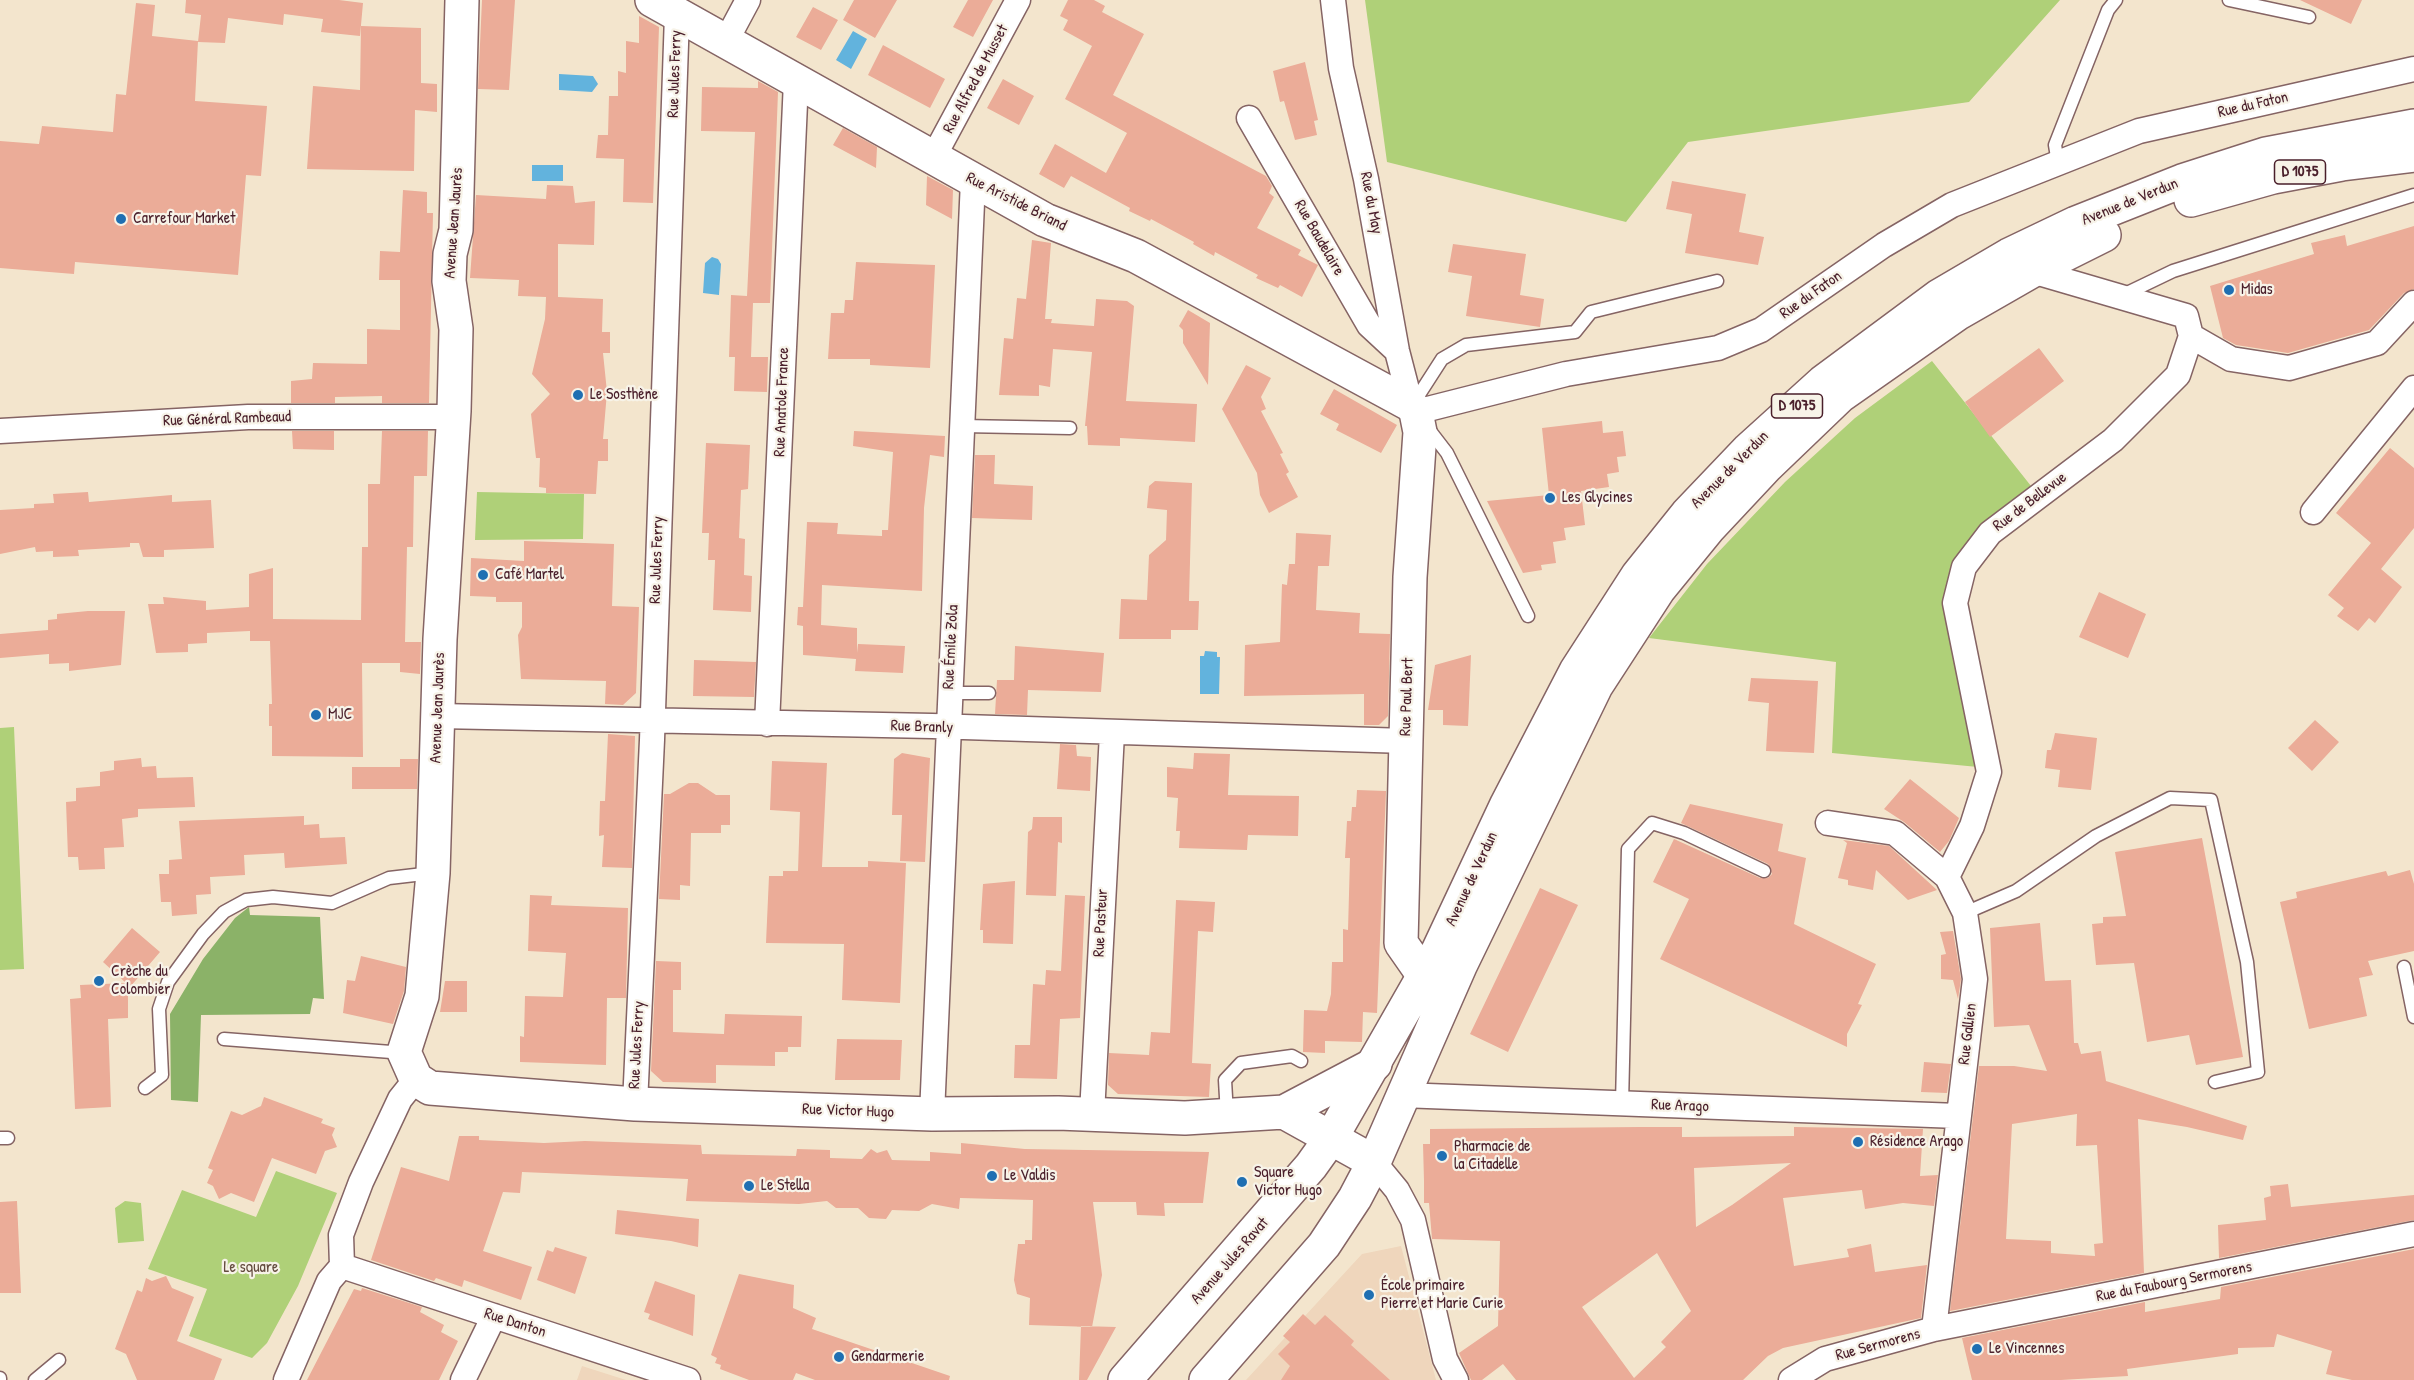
<!DOCTYPE html>
<meta charset="utf-8">
<style>
body{margin:0}
canvas{display:block;background:#f3e5cd}
</style>
<canvas width="2414" height="1380"></canvas>
<script>
const ctx = document.querySelector('canvas').getContext('2d');
ctx.lineJoin = 'round';
function paint(path, color) {
  ctx.fillStyle = color;
  ctx.fill(path, 'evenodd');
}
function toPath(rows) {
  const path = new Path2D();
  for (const r of rows) {
    path.moveTo(r[0], r[1]);
    for (let i = 2; i < r.length; i += 2) path.lineTo(r[i], r[i + 1]);
  }
  return path;
}
function stroke(path, color, width, dash) {
  ctx.strokeStyle = color;
  ctx.lineWidth = width;
  ctx.lineCap = dash ? 'butt' : 'round';
  ctx.setLineDash(dash || []);
  ctx.stroke(path);
}
function write(font, color, halo, rows, align = 'center') {
  ctx.font = font + ' "Patrick Hand",sans-serif';
  ctx.lineWidth = 4.5;
  ctx.setLineDash([]);
  ctx.textBaseline = 'middle';
  ctx.strokeStyle = halo;
  ctx.fillStyle = color;
  for (const [text, x, y, turn = 0] of rows) {
    ctx.save();
    ctx.translate(x, y);
    ctx.rotate((+turn || 0) * Math.PI / 180);
    ctx.textAlign = isNaN(turn) ? turn : align;
    if (halo) ctx.strokeText(text, 0, 0);
    ctx.fillText(text, 0, 0);
    ctx.restore();
  }
}
const built = toPath([
 [1401,1246,1436,1380,1246,1380,1362,1254],
 [582,1366,626,1380,577,1380]
]);
const green = toPath([
 [1365,0,2060,0,1969,102,1688,142,1626,222,1387,162],
 [1932,361,2031,486,1994,515,1968,541,1949,576,1945,606,1978,767,1832,753,1836,662,1649,638,1707,564,1785,482,1855,418],
 [477,492,584,494,583,539,475,540],
 [14,727,24,969,0,970,0,728],
 [276,1171,337,1193,298,1286,267,1343,252,1358,189,1336,207,1289,148,1269,182,1190,256,1217],
 [125,1201,141,1203,144,1241,118,1243,115,1208]
]);
const forest = toPath([
 [249,907,250,915,320,917,324,999,313,998,310,1014,201,1015,198,1102,171,1100,170,1014,203,959,235,918]
]);
const water = toPath([
 [853,31,867,39,851,69,836,60],
 [559,74,593,76,598,84,592,92,559,90],
 [532,165,563,165,563,181,532,181],
 [712,257,718,259,721,264,719,295,703,293,705,263],
 [1205,651,1217,652,1217,657,1220,657,1219,694,1200,694,1200,656,1204,656]
]);
const building = toPath([
 [186,0,339,0,363,3,360,36,321,32,323,19,284,14,283,25,228,18,225,43,198,42,201,15,185,13],
 [482,0,515,0,509,90,478,89],
 [854,0,897,0,875,38,843,20],
 [968,0,993,0,973,37,953,27],
 [1068,0,1094,0,1105,6,1102,12,1144,34,1113,95,1266,176,1272,186,1269,193,1274,197,1257,228,1301,250,1298,255,1318,265,1302,297,1280,285,1278,288,1256,278,1258,275,1215,252,1214,256,1193,244,1194,242,1151,219,1150,221,1129,211,1130,208,1071,176,1064,188,1039,174,1055,144,1106,173,1127,133,1065,99,1092,46,1063,30,1068,20,1060,16],
 [2300,0,2362,0,2351,24],
 [136,3,155,5,152,36,198,41,195,101,267,106,261,176,246,175,238,275,75,262,74,274,0,268,0,141,39,144,42,126,113,132,116,94,126,95],
 [813,7,838,20,821,50,796,37],
 [639,16,659,27,653,203,623,202,624,159,596,158,598,135,608,135,609,96,618,96,618,71,626,73,626,41,639,43],
 [361,26,421,28,421,83,437,84,437,112,415,110,414,171,307,169,313,86,360,90],
 [883,45,945,79,930,108,868,75],
 [1305,62,1318,120,1314,121,1317,135,1295,140,1284,101,1280,102,1273,71],
 [1003,79,1034,96,1019,125,987,108],
 [758,81,778,92,770,303,753,303,751,357,768,357,767,392,734,391,735,357,729,357,731,295,747,296,755,132,701,131,702,87,758,88],
 [843,128,877,147,876,168,833,145],
 [927,176,953,190,952,219,926,205],
 [1672,181,1746,194,1739,232,1764,237,1758,265,1685,253,1692,214,1666,209],
 [547,185,573,186,575,203,595,201,594,245,558,244,558,297,603,299,602,332,610,332,610,353,603,353,607,392,603,439,608,439,608,461,598,461,596,494,546,493,546,488,539,487,540,458,536,458,531,414,550,394,532,374,545,319,546,297,518,296,519,280,470,278,476,195,546,199],
 [403,190,427,192,427,213,433,213,429,403,382,403,382,396,335,397,335,403,291,403,291,381,312,379,313,363,367,364,367,329,400,330,400,280,379,280,380,251,400,252],
 [2414,226,2414,289,2404,293,2369,330,2288,353,2236,345,2223,338,2210,286,2314,254,2311,243,2345,235,2347,246],
 [1032,240,1051,243,1045,319,1052,319,1051,323,1094,326,1096,299,1127,301,1134,306,1126,401,1197,404,1195,442,1120,438,1120,446,1088,445,1087,426,1085,426,1092,352,1053,349,1050,387,1039,385,1039,396,999,395,1004,338,1013,339,1017,298,1026,299],
 [1453,244,1526,254,1520,295,1544,299,1540,327,1466,316,1472,276,1448,272],
 [856,262,935,265,930,368,870,365,870,359,828,359,831,313,844,313,845,300,853,300],
 [1188,310,1210,323,1208,385,1183,343,1183,330,1179,326],
 [2039,348,2064,381,1990,437,1965,402],
 [1246,365,1271,378,1261,397,1266,409,1261,411,1283,453,1280,454,1289,472,1286,474,1298,497,1269,513,1260,495,1257,473,1222,409],
 [1334,389,1397,425,1381,453,1336,430,1339,424,1320,414],
 [1602,421,1603,433,1623,431,1626,456,1617,457,1619,472,1607,474,1609,487,1581,491,1585,525,1564,528,1566,540,1553,542,1556,563,1541,565,1542,570,1523,573,1487,501,1549,495,1542,428],
 [292,431,334,431,334,450,293,449],
 [382,431,428,431,427,476,414,476,413,547,407,547,405,642,421,642,420,674,400,672,400,663,362,663,363,757,272,756,272,726,269,726,269,704,272,704,270,641,250,641,250,631,207,633,207,643,188,644,188,652,156,653,148,604,164,604,163,597,206,601,206,610,249,607,249,574,273,568,273,619,361,620,362,547,368,547,368,484,380,484],
 [854,431,945,436,944,457,930,455,924,508,922,591,822,585,821,625,857,628,857,653,858,644,905,646,903,673,855,671,856,659,803,655,803,626,797,625,798,607,803,607,807,522,838,523,837,534,882,536,882,530,888,530,893,452,853,446],
 [706,443,750,445,748,489,741,490,739,538,745,539,744,575,752,576,751,612,713,610,715,560,708,560,709,533,702,533],
 [2390,448,2414,468,2414,528,2381,569,2402,587,2375,623,2369,618,2358,631,2337,616,2344,608,2328,595,2371,543,2336,513],
 [975,455,995,455,994,484,1033,486,1032,520,972,518],
 [1155,481,1192,483,1189,601,1199,601,1198,630,1171,630,1171,639,1119,639,1121,599,1147,600,1149,555,1166,540,1167,510,1147,508,1149,486],
 [88,492,89,502,172,495,172,502,211,500,214,548,164,550,164,557,143,557,139,543,130,543,130,547,78,550,79,556,53,557,53,551,36,552,35,547,0,554,0,510,34,508,34,504,54,503,53,494],
 [1296,533,1331,535,1329,566,1318,566,1316,610,1360,613,1359,633,1390,634,1388,716,1379,725,1364,725,1364,694,1244,696,1245,645,1280,642,1282,584,1287,585,1289,564,1295,564],
 [524,541,614,544,612,606,639,607,636,693,623,705,605,704,606,681,521,679,518,635,522,627,522,602,496,602,496,597,470,596,471,558,524,561],
 [2099,592,2146,614,2128,658,2079,637],
 [88,611,125,611,121,665,69,671,69,663,49,664,49,654,0,658,0,634,48,630,48,620,57,619,57,614],
 [1015,646,1104,653,1101,692,1028,690,1027,715,995,714,997,680,1014,680],
 [1471,655,1468,726,1443,725,1443,710,1428,710,1435,665],
 [694,660,756,662,754,697,693,696],
 [1751,678,1818,681,1814,753,1766,751,1769,703,1748,701],
 [2315,720,2339,742,2312,771,2288,748],
 [2055,733,2097,738,2091,790,2058,787,2060,770,2045,768,2047,750,2051,750],
 [608,734,635,736,632,868,602,867,604,835,599,836,600,801,605,801],
 [1060,744,1076,745,1077,756,1091,757,1090,791,1057,789],
 [902,753,930,758,925,862,900,861,902,815,892,815,894,759],
 [1194,753,1230,754,1228,795,1299,796,1298,836,1248,835,1247,850,1179,848,1180,831,1176,831,1178,798,1167,797,1167,767,1193,769],
 [141,758,142,767,156,766,157,778,193,777,195,807,138,809,138,817,122,819,124,847,104,848,105,869,79,870,78,857,68,857,66,802,76,801,76,788,100,786,100,772,114,770,114,761],
 [400,759,418,759,417,789,352,789,352,767,400,767],
 [772,761,827,763,822,867,868,867,868,861,906,863,900,1003,842,1000,844,944,766,943,769,876,783,876,783,871,798,871,800,812,770,810],
 [1910,779,1959,818,1949,841,1940,852,1904,822,1884,809],
 [689,783,698,783,716,795,730,795,730,825,721,825,721,833,691,833,690,886,680,885,680,900,659,899,664,794,670,794],
 [1357,790,1386,791,1377,1013,1363,1012,1362,1042,1325,1041,1325,1053,1303,1052,1304,1010,1327,1011,1331,994,1332,962,1343,962,1343,929,1348,930,1350,858,1345,858,1347,821,1351,821,1352,807,1356,807],
 [1690,804,1783,824,1778,851,1806,858,1794,924,1876,964,1858,1004,1862,1005,1847,1034,1847,1047,1660,959,1689,899,1653,882,1674,839,1760,878,1768,878,1772,874,1768,864,1681,823],
 [304,816,304,825,319,824,320,838,345,837,347,864,285,868,284,853,244,855,245,875,210,877,211,894,196,895,197,914,172,916,171,902,161,902,159,874,169,874,169,860,182,859,179,821],
 [1033,817,1062,817,1062,843,1058,842,1056,896,1026,895,1028,832,1032,829],
 [2202,838,2243,1057,2196,1065,2189,1035,2147,1042,2134,963,2096,965,2092,924,2103,923,2103,917,2126,916,2115,852],
 [1843,840,1889,846,1937,890,1908,900,1876,870,1873,890,1848,885,1848,880,1838,878,1847,843],
 [2410,870,2414,884,2414,951,2368,961,2373,975,2359,978,2367,1016,2309,1029,2280,902,2297,898,2296,892,2386,871,2388,876],
 [1015,881,1013,944,983,943,983,930,980,930,983,884],
 [1540,888,1578,905,1508,1052,1470,1034],
 [530,895,552,896,551,905,628,908,626,998,607,998,606,1065,520,1062,520,1036,524,1037,525,996,563,997,566,953,528,951],
 [1065,895,1085,896,1080,1018,1060,1019,1057,1079,1014,1078,1015,1045,1030,1045,1033,984,1045,985,1046,970,1061,971],
 [1176,900,1215,902,1213,932,1198,931,1192,1063,1211,1064,1209,1097,1118,1094,1108,1085,1109,1053,1149,1055,1151,1032,1170,1033],
 [2040,923,2045,981,2071,980,2074,1043,2078,1043,2081,1054,2101,1051,2106,1081,2247,1126,2243,1140,2187,1127,2138,1119,2144,1273,1950,1311,1979,1066,2014,1066,2047,1071,2029,1025,1994,1027,1990,928],
 [2077,1114,2076,1146,2097,1145,2103,1243,2094,1244,2095,1256,2051,1253,2051,1241,2006,1239,2012,1124],
 [132,928,160,952,130,987,128,985,128,1018,108,1019,111,1107,75,1109,70,999,81,998,80,985,126,983,103,962],
 [1953,931,1961,979,1958,999,1953,980,1941,979,1941,955,1946,954,1940,932],
 [361,956,406,967,404,991,393,1024,343,1013,347,980,355,981],
 [656,961,681,962,681,990,673,990,673,1032,724,1034,725,1014,802,1016,801,1047,788,1047,788,1052,775,1052,775,1066,716,1065,716,1083,663,1082,651,1071],
 [445,981,467,981,467,1012,440,1012],
 [837,1039,902,1040,900,1080,835,1080],
 [1924,1062,1951,1064,1947,1093,1921,1092],
 [264,1097,323,1119,321,1123,335,1128,332,1135,337,1147,325,1151,316,1174,272,1158,254,1202,231,1193,219,1199,213,1186,207,1183,213,1170,208,1168,231,1111,242,1115,261,1106],
 [1640,1127,1682,1127,1682,1137,1794,1136,1794,1127,1923,1129,1920,1176,1938,1175,1934,1206,1903,1203,1865,1209,1862,1190,1783,1198,1794,1266,1849,1257,1847,1249,1871,1244,1875,1272,1927,1265,1921,1318,1783,1348,1768,1356,1743,1380,1516,1380,1503,1364,1482,1380,1471,1380,1459,1353,1498,1326,1500,1241,1432,1239,1429,1203,1424,1203,1424,1181,1423,1144,1430,1144,1430,1129],
 [1791,1163,1732,1205,1696,1227,1694,1168],
 [1657,1253,1691,1311,1661,1342,1666,1347,1634,1378,1582,1307],
 [459,1136,479,1136,479,1140,544,1143,585,1141,701,1145,702,1154,796,1156,797,1149,830,1150,830,1158,862,1159,871,1149,877,1153,887,1150,892,1160,930,1161,930,1152,961,1154,961,1143,1025,1149,1209,1152,1203,1203,1164,1203,1165,1216,1137,1215,1136,1202,1093,1202,1102,1275,1092,1327,1029,1325,1030,1298,1017,1294,1014,1280,1018,1244,1025,1244,1025,1240,1032,1240,1033,1200,960,1198,959,1209,932,1204,919,1211,892,1210,886,1219,869,1218,858,1208,836,1208,827,1201,799,1204,686,1201,688,1179,522,1172,520,1193,503,1192,483,1251,532,1267,521,1300,464,1280,462,1287,436,1278,434,1281,371,1260,401,1167,449,1181],
 [2288,1184,2291,1207,2414,1195,2414,1220,2219,1258,2218,1225,2266,1220,2264,1198,2271,1196,2270,1186],
 [17,1201,21,1293,0,1293,0,1202],
 [617,1210,699,1219,698,1247,671,1241,615,1234],
 [555,1247,587,1257,575,1294,537,1280,547,1250,553,1252],
 [2414,1249,2414,1380,2352,1380,2326,1374,2332,1351,2277,1334,2274,1347,2238,1348,2238,1354,2127,1369,2128,1376,2061,1380,1972,1380,1962,1338,2145,1302,2145,1312,2220,1299,2221,1287],
 [739,1274,794,1285,793,1308,816,1318,812,1329,950,1376,949,1380,815,1380,796,1373,793,1380,749,1380,720,1369,721,1365,715,1363,717,1358,711,1355],
 [166,1276,172,1288,194,1297,177,1341,222,1359,214,1380,137,1380,126,1354,115,1349,137,1290,142,1292,146,1278,152,1281],
 [655,1281,695,1295,693,1336,648,1319,650,1314,644,1312],
 [362,1288,422,1307,420,1312,444,1325,441,1332,458,1341,439,1380,307,1380,354,1289,361,1291],
 [1303,1314,1315,1325,1325,1315,1354,1341,1351,1345,1390,1380,1281,1380,1290,1366,1278,1354,1290,1342,1283,1336],
 [1081,1326,1116,1327,1087,1380,1079,1380]
]);
const lane = toPath([
 [2229,0,2309,17],
 [2058,163,2055,145,2108,10,2116,0],
 [2121,296,2173,271,2414,195],
 [1413,404,1442,359,1466,345,1575,332,1591,312,1717,281],
 [962,426,1070,428],
 [1427,427,1447,453,1528,616],
 [949,693,989,693],
 [1965,913,2016,891,2096,836,2170,798,2211,800,2247,962,2258,1072,2215,1082],
 [2404,967,2414,1017],
 [224,1039,404,1053],
 [145,1088,162,1075,159,1009,168,982,203,934,224,912,246,900,273,897,332,903,389,878,432,873],
 [1622,1104,1628,849,1652,823,1684,833,1764,871],
 [1227,1115,1225,1080,1241,1063,1292,1056,1301,1061],
 [0,1138,8,1138],
 [0,1378,0,1380],
 [35,1380,59,1360]
]);
const street = toPath([
 [1333,0,1341,68,1366,179,1397,351,1411,405],
 [725,43,748,0],
 [1249,118,1369,325,1397,351],
 [933,158,1018,0],
 [2191,336,2231,359,2289,368,2377,343,2414,303],
 [1416,412,1566,374,1718,348,1761,330,1884,245,1952,205,2139,131,2414,69],
 [0,431,248,417,440,417,454,411],
 [2313,512,2414,388],
 [438,716,932,726,1406,741],
 [767,724,796,81],
 [1828,823,1895,833,1947,877,1965,913,1975,979,1934,1329],
 [1947,877,1972,826,1989,772,1955,603,1964,567,1990,533,2113,440,2178,375,2191,336,2186,316,2032,271],
 [1401,1095,1958,1116],
 [635,1104,652,740,677,15],
 [932,1114,973,180],
 [1092,1114,1112,733],
 [1374,1162,1397,1190,1413,1220,1445,1359,1456,1380],
 [342,1266,688,1380],
 [286,1380,329,1281,342,1266,341,1235,361,1182,400,1099,416,1079],
 [463,1380,494,1316],
 [1791,1380,1825,1359,1934,1329,2414,1234]
]);
const secondary = toPath([
 [462,0,456,230,450,254,449,281,456,329,454,411,440,639,433,873,422,996,404,1052,416,1079,430,1088,635,1104,932,1114,1058,1113,1185,1118,1284,1112,1374,1162],
 [652,0,1045,220,1136,256,1411,405,1416,412,1420,432,1410,577,1401,943,1424,976,1449,987],
 [1284,1112,1375,1064]
]);
const primary = toPath([
 [2191,200,2273,177,2342,164,2414,155],
 [1125,1380,1311,1166,1331,1138,1438,951,1507,804,1576,671,1638,575,1687,514,1749,449,1823,382,1939,296,2009,255,2076,223,2182,181,2266,154,2414,126],
 [1206,1380,1324,1245,1355,1198,1374,1162,1460,966,1596,686,1659,589,1708,529,1767,466,1840,396,1957,314,2032,271,2104,235]
]);
const markers = [
 [121,219,6,"#1f6fb2"],
 [2229,290,6,"#1f6fb2"],
 [578,395,6,"#1f6fb2"],
 [1550,498,6,"#1f6fb2"],
 [483,575,6,"#1f6fb2"],
 [316,715,6,"#1f6fb2"],
 [99,981,6,"#1f6fb2"],
 [1858,1142,6,"#1f6fb2"],
 [1442,1156,6,"#1f6fb2"],
 [992,1176,6,"#1f6fb2"],
 [1242,1182,6,"#1f6fb2"],
 [749,1186,6,"#1f6fb2"],
 [1369,1295,6,"#1f6fb2"],
 [1977,1349,6,"#1f6fb2"],
 [839,1357,6,"#1f6fb2"]
];
const shields = [
 [2300,172,51],
 [1797,406,51]
];
const shieldNames = [
 ["D 1075",2300,172],
 ["D 1075",1797,406]
];
const streetNames = [
 ["Rue Jules Ferry",675,74,-88],
 ["Rue Alfred de Musset",976,79,-62],
 ["Rue du Faton",2253,105,-13],
 ["Rue Aristide Briand",1016,202,27],
 ["Avenue de Verdun",2130,202,-22],
 ["Rue du May",1371,203,79],
 ["Avenue Jean Jaurès",454,223,-86],
 ["Rue Baudelaire",1319,238,60],
 ["Rue du Faton",1811,295,-35],
 ["Rue Anatole France",782,402,-88],
 ["Rue Général Rambeaud",227,419,-2],
 ["Avenue de Verdun",1730,470,-45],
 ["Rue de Bellevue",2030,502,-37],
 ["Rue Jules Ferry",657,560,-88],
 ["Rue Émile Zola",951,647,-87],
 ["Rue Paul Bert",1407,697,-88],
 ["Avenue Jean Jaurès",438,708,-88],
 ["Rue Branly",922,727,2],
 ["Avenue de Verdun",1472,879,-65],
 ["Rue Pasteur",1101,923,-87],
 ["Rue Gallien",1968,1034,-83],
 ["Rue Jules Ferry",637,1045,-87],
 ["Rue Arago",1680,1106,2],
 ["Rue Victor Hugo",848,1111,2],
 ["Avenue Jules Ravat",1230,1261,-49],
 ["Rue du Faubourg Sermorens",2174,1282,-11],
 ["Rue Danton",515,1323,18],
 ["Rue Sermorens",1878,1345,-15]
];
const poiNames = [
 ["Carrefour Market",133,219],
 ["Midas",2241,290],
 ["Le Sosthène",590,395],
 ["Les Glycines",1562,498],
 ["Café Martel",495,575],
 ["MJC",328,715],
 ["Crèche du",111,972],
 ["Colombier",111,990],
 ["Résidence Arago",1870,1142],
 ["Pharmacie de",1454,1147],
 ["la Citadelle",1454,1165],
 ["Square",1254,1173],
 ["Victor Hugo",1254,1191],
 ["Le Valdis",1004,1176],
 ["Le Stella",761,1186],
 ["École primaire",1381,1286],
 ["Pierre et Marie Curie",1381,1304],
 ["Le Vincennes",1989,1349],
 ["Gendarmerie",851,1357]
];
const parkNames = [
 ["Le square",251,1268]
];
paint(built, '#efd6bc');
paint(green, '#afd078');
paint(forest, '#8bb268');
paint(water, '#62b3dd');
paint(building, '#ebac98');
stroke(lane, '#856464', 15);
stroke(street, '#856464', 27);
stroke(secondary, '#856464', 36);
stroke(primary, '#856464', 36);
stroke(lane, '#fff', 12);
stroke(street, '#fff', 24);
stroke(secondary, '#fff', 33);
stroke(primary, '#fff', 33);
for (const [x, y, r, color] of markers) {
  const dot = new Path2D();
  dot.arc(x, y, r, 0, 2 * Math.PI);
  ctx.fillStyle = color;
  ctx.fill(dot);
  stroke(dot, '#f7f3e8', 2);
}
for (const [x, y, w] of shields) {
  const box = new Path2D();
  box.roundRect(x - w / 2, y - 12, w, 24, 4.5);
  ctx.fillStyle = '#f7f3e8';
  ctx.fill(box);
  stroke(box, '#4a1f2b', 1.5);
}
write('bold 15px', '#4a1f2b', null, shieldNames);
write('16px', '#4a1f2b', '#f7f3e8', streetNames);
write('16px', '#4a1f2b', '#f7f3e8', poiNames, 'left');
write('16px', '#634b3e', '#f7f3e8', parkNames);
</script>
